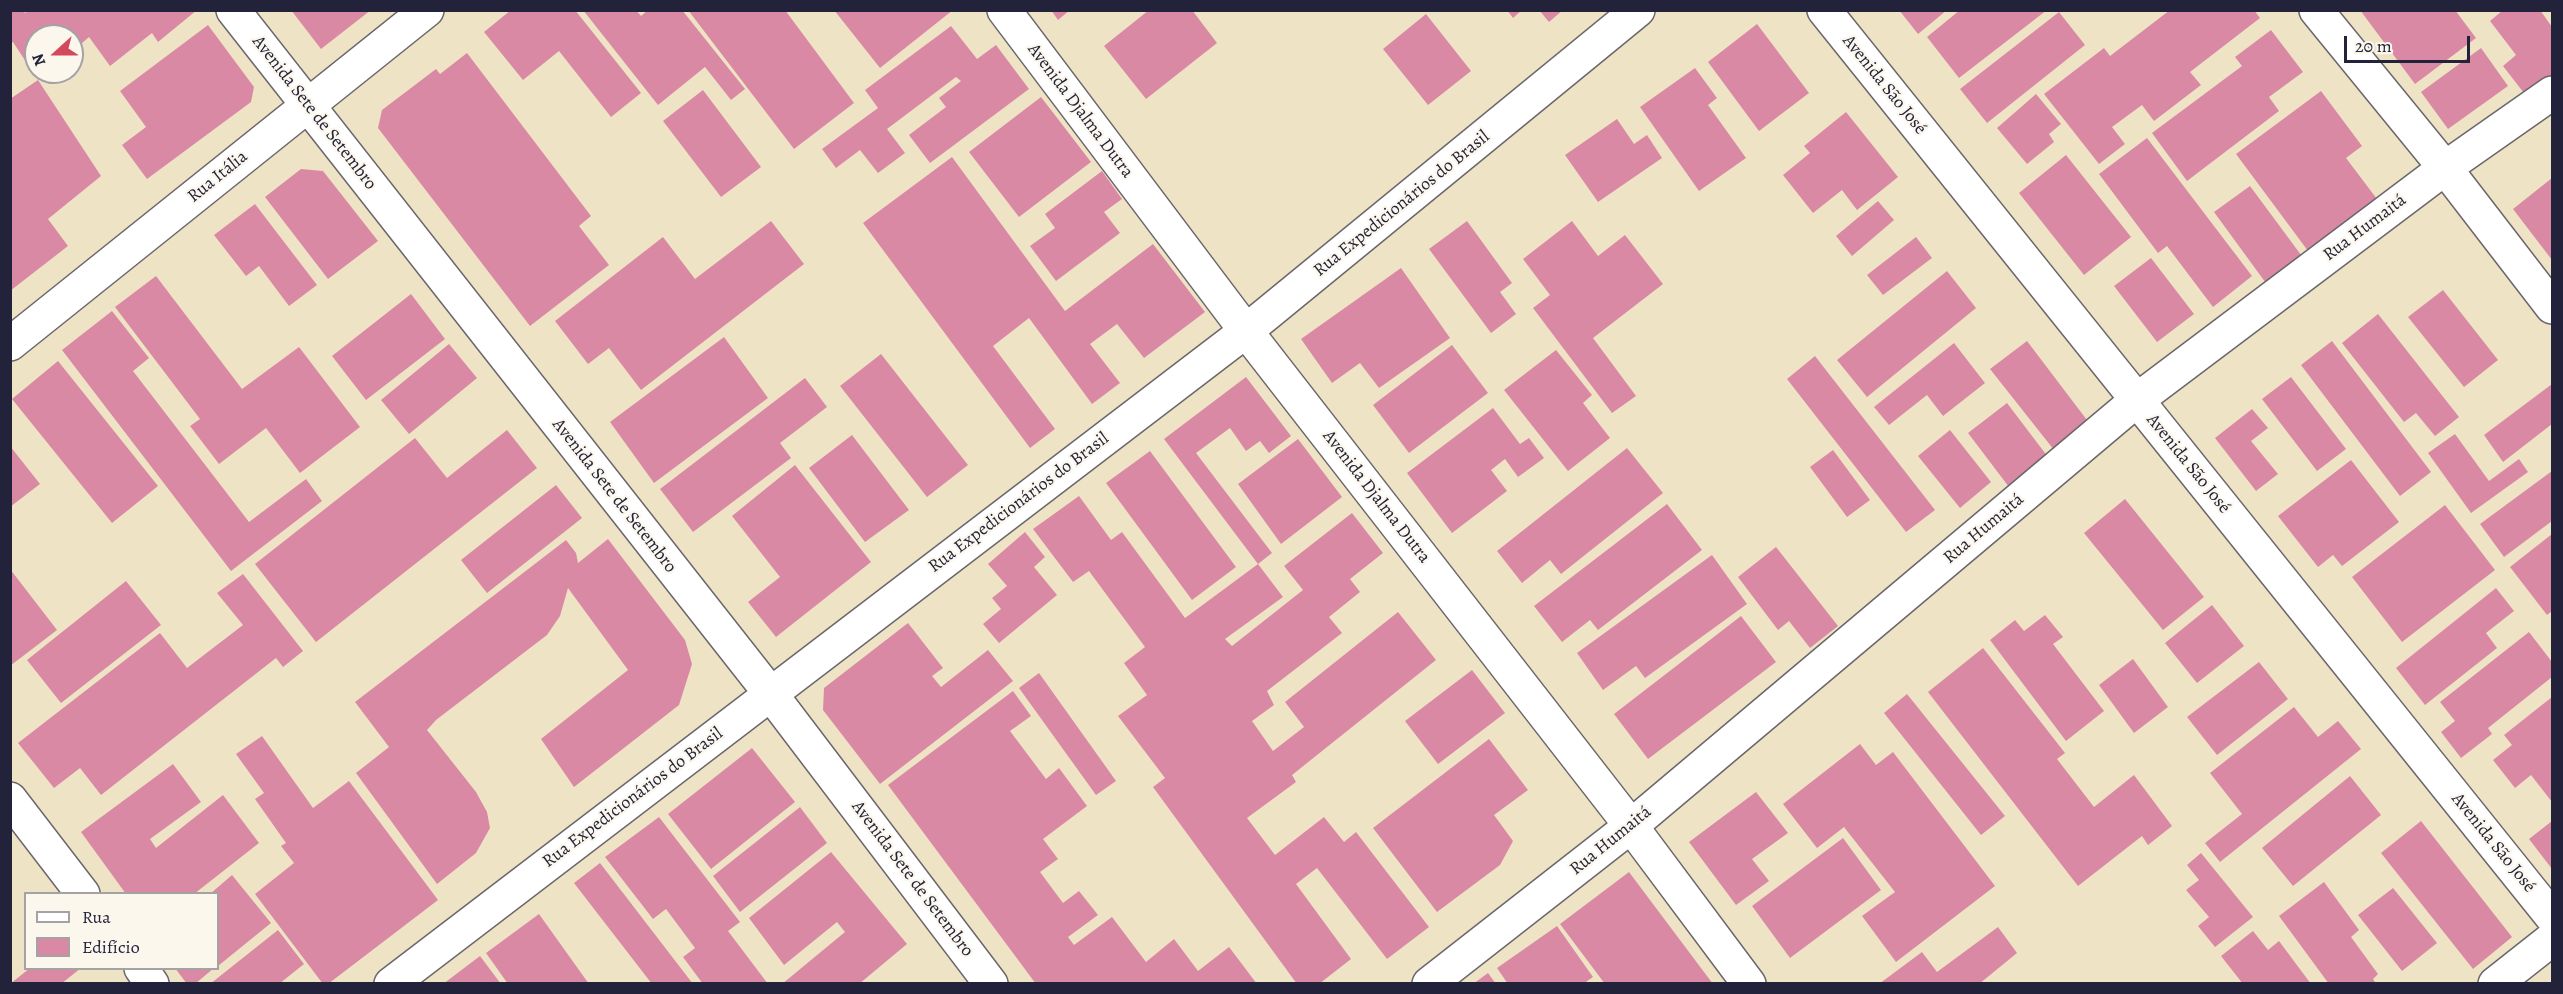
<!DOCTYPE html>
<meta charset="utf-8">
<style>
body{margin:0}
#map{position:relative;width:2563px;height:994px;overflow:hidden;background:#efe3c5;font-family:Alegreya,serif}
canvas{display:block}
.frame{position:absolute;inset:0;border:12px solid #22223b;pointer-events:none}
.legend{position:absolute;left:24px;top:892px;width:195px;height:78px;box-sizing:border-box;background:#fbf7ec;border:2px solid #a4a2a5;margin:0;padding:8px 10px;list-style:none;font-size:18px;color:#22223b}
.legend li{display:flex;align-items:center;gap:12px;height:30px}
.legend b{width:30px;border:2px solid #a4a2a5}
.north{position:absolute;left:24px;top:24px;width:60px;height:60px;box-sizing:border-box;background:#fbf7ec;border:2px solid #a4a2a5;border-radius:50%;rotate:249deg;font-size:16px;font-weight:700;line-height:24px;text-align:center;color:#22223b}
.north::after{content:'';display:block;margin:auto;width:21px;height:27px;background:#d1495b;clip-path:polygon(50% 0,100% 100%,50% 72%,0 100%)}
.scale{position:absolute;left:2344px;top:36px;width:126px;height:27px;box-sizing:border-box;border:3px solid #22223b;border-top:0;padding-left:8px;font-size:18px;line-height:21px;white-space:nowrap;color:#22223b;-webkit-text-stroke:4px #fbf7ec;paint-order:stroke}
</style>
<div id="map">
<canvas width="2563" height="994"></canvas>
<div class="frame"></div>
<ul class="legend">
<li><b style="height:8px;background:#fff"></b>Rua</li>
<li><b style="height:16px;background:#da89a5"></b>Edifício</li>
</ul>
<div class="north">N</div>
<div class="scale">20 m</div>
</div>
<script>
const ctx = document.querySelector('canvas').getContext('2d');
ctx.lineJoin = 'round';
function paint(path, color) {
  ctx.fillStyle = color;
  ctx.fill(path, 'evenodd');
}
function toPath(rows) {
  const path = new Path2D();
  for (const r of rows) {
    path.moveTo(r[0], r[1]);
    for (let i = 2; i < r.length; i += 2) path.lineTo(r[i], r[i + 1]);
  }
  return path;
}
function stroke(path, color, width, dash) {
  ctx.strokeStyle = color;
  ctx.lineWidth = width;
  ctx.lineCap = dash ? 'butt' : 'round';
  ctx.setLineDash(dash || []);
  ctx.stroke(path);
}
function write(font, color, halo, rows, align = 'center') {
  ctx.font = font + ' Alegreya,serif';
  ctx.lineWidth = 4.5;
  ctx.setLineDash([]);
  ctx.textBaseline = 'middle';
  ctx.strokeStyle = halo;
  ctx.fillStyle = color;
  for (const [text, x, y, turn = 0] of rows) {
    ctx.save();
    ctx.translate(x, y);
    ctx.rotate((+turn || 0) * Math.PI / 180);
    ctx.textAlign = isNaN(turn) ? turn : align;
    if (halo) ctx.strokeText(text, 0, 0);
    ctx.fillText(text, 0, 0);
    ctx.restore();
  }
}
const building = toPath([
 [10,10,23,10,25,13,29,10,197,10,158,42,152,33,110,66,89,37,72,52,72,36,36,36,36,72,47,72,38,80,13,42,10,44],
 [291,10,371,10,321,49],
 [511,10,575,10,641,93,611,117,559,51,523,80,484,32],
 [583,10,636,10,641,16,648,10,682,10,745,89,731,100,705,67,658,105],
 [688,10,785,10,854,103,794,149],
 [834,10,953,10,880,68],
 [1051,10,1070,10,1058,20],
 [1149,10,1192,10,1217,43,1146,99,1104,46],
 [1507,10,1522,10,1513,18],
 [1539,10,1563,10,1549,22],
 [1899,10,1947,10,1918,34],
 [1960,10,2047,10,1959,78,1927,37],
 [2170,10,2254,10,2260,18,2190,72,2201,85,2154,121,2142,105,2112,127,2125,144,2099,164,2044,94,2104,48,2110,56],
 [2360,10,2455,10,2476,38,2415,84],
 [2503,10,2540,10,2552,27,2552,77,2527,97,2503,66,2516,55,2490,21],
 [2059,12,2085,45,1987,123,1960,89],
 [1426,14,1471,71,1428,105,1383,49],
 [1757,24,1809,93,1759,131,1708,62],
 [208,25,254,87,251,102,147,179,122,145,146,127,120,91],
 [951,26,977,59,996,45,1029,89,930,163,909,135,946,107,939,98,961,81,956,77,887,129,905,153,878,173,860,150,836,168,822,149,878,108,865,90],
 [2271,30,2303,72,2269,97,2279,111,2187,181,2152,133,2242,66,2235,57],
 [2481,48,2508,86,2448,129,2421,92],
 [467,53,591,216,579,226,609,265,530,326,378,128,382,110,436,69,440,74],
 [1695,68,1717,98,1708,105,1746,158,1699,191,1640,107],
 [38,80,101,176,48,219,68,246,10,291,10,99],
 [703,90,761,167,721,197,663,121],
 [2321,91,2362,146,2346,158,2383,207,2314,259,2236,154],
 [2036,94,2061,124,2049,134,2054,142,2027,164,1997,128],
 [1041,97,1091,162,1019,217,969,152],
 [1846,112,1898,177,1857,210,1842,190,1813,213,1783,175,1810,153,1804,146],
 [1617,119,1634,144,1647,135,1662,158,1598,202,1565,155],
 [2147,138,2252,276,2213,307,2167,246,2158,253,2099,174],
 [2066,155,2131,237,2084,275,2019,193],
 [952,157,1065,311,1153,244,1205,312,1144,358,1117,324,1090,344,1120,383,1092,404,1029,318,993,346,1055,429,1030,448,863,223],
 [301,169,323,171,378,241,328,279,265,197],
 [1102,171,1122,199,1104,212,1120,233,1056,281,1030,246,1055,228,1045,214],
 [2552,178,2552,260,2513,209],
 [2250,186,2307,263,2271,290,2214,212],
 [1878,201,1894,220,1852,256,1836,236],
 [255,204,317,285,289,306,259,266,246,276,214,235],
 [771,221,804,264,641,390,609,348,588,364,555,321,663,237,695,279],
 [1467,221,1512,283,1500,292,1516,314,1491,333,1429,249],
 [1572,221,1598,256,1625,235,1663,284,1593,338,1636,396,1612,413,1533,308,1550,295,1523,259],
 [1916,237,1932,258,1883,295,1867,275],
 [2151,258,2194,314,2157,342,2114,286],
 [1401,268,1450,338,1379,388,1360,363,1332,383,1301,339],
 [1947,271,1976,308,1867,397,1837,360],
 [156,276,242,389,299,347,360,427,300,473,266,428,219,464,190,426,200,419,115,307],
 [2443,290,2498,360,2464,387,2408,317],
 [411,294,445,339,366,400,332,356],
 [112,311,149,358,133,371,249,522,306,479,322,501,231,571,62,350],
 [2378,314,2459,417,2435,436,2416,413,2404,422,2342,343],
 [724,337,768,398,654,483,610,422],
 [2027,341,2093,428,2058,455,1990,369],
 [2332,341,2431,472,2400,496,2301,365],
 [1954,343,1985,383,1943,416,1927,395,1889,425,1874,407],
 [449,344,477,378,409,434,381,400],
 [1452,345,1488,393,1409,453,1373,405],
 [1556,350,1592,395,1583,403,1610,438,1568,471,1504,390],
 [881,354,968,465,927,497,840,386],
 [1815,356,1935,510,1906,532,1787,379],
 [58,361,158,486,112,523,12,399],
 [1246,377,1291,436,1269,453,1260,441,1246,451,1230,428,1196,453,1272,553,1258,564,1164,439],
 [2291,377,2346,449,2317,471,2262,399],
 [805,378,827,407,780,443,791,458,693,532,660,489],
 [2552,384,2552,424,2503,462,2484,435],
 [2007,403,2051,461,2012,491,1968,433],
 [1493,408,1520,444,1529,438,1544,458,1518,477,1505,459,1491,470,1507,491,1452,533,1407,473],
 [2252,409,2268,428,2251,441,2278,474,2256,491,2215,438],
 [507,430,537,468,316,642,255,564,415,438,447,478],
 [1950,430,1991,482,1960,508,1918,456],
 [2455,434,2489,481,2519,459,2528,472,2471,513,2428,453],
 [852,435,909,510,865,542,809,468],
 [1298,439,1342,497,1281,544,1238,484],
 [10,446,40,484,10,507],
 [1627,448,1663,493,1561,574,1550,560,1522,583,1497,551],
 [1833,450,1870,500,1847,517,1810,467],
 [1150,451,1236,567,1192,600,1106,483],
 [2351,460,2399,522,2342,566,2333,555,2318,567,2278,516],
 [795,465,871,562,776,637,748,602,780,577,732,516],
 [2552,471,2552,521,2504,557,2480,524],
 [556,485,582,518,487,593,461,560],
 [1079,496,1111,540,1122,532,1185,618,1258,564,1283,597,1225,639,1232,646,1303,590,1284,566,1352,513,1383,553,1350,579,1360,592,1329,617,1342,633,1267,691,1274,705,1252,721,1273,751,1304,727,1285,702,1398,612,1436,660,1292,775,1296,782,1247,818,1275,855,1324,817,1344,842,1356,832,1429,927,1387,959,1317,868,1296,884,1351,959,1319,984,1297,984,1153,787,1165,778,1118,716,1147,695,1124,663,1145,647,1089,571,1073,582,1033,529],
 [2125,499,2204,597,2163,630,2084,533],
 [1667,504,1702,550,1598,630,1590,620,1562,642,1534,606],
 [2445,505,2495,570,2402,642,2352,577],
 [1025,532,1045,557,1034,567,1057,595,999,643,983,624,1001,609,992,598,1007,586,988,564],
 [2552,534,2552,611,2547,615,2510,567],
 [608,539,685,640,692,664,679,705,574,787,541,739,628,670,568,588,560,616,547,635,436,720,427,730,476,792,487,812,490,828,476,853,437,884,356,773,389,747,355,702,566,540,576,553,578,563],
 [1776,547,1838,626,1810,648,1789,621,1778,630,1738,577],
 [1712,555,1747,604,1645,678,1636,666,1603,690,1577,653],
 [10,569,57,630,10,666],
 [243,574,303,651,283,667,276,658,101,795,80,768,54,788,18,743,160,633,187,668,243,625,217,593],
 [126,581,161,625,61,703,27,660],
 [2496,588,2514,611,2486,633,2497,648,2425,705,2396,668],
 [2212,605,2244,646,2197,683,2165,643],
 [2045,615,2063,637,2053,644,2104,711,2066,741,1990,640,2015,620,2024,631],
 [1741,616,1776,662,1648,759,1614,714],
 [908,623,943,668,932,676,941,687,988,650,1013,681,880,784,823,710,824,688],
 [2529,632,2552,662,2552,677,2488,728,2492,734,2461,758,2441,732,2455,721,2440,702],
 [1983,648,2065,753,2057,759,2094,807,2134,775,2172,826,2148,845,2142,836,2078,886,1928,692],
 [2133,659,2168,707,2134,733,2099,685],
 [2259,662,2288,699,2217,755,2187,717],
 [1472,670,1505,713,1438,764,1405,721],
 [1039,673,1116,781,1096,795,1019,688],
 [1013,691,1031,716,1010,731,1046,779,1059,768,1087,806,1043,839,1058,859,1040,872,1063,903,1079,891,1098,915,1068,937,1074,945,1112,917,1146,962,1174,939,1198,971,1229,947,1257,984,1036,984,888,785],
 [1907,694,2005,816,1981,835,1884,713],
 [2552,697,2552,802,2531,775,2515,788,2493,760,2512,745,2504,735],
 [2294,707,2318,737,2338,721,2361,749,2220,862,2205,843,2242,814,2210,773],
 [262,736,313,808,349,781,438,900,328,984,323,984,255,894,294,863,281,846,286,843,255,799,264,793,236,754],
 [1489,739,1528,790,1494,815,1513,841,1500,865,1437,912,1373,828],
 [1860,744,1876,765,1893,752,1995,886,1896,962,1862,916,1895,892,1844,827,1817,848,1783,804],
 [752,748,795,802,711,869,668,814],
 [173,764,201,802,150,839,156,848,223,795,259,843,194,894,126,894,81,832],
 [2350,776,2381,815,2293,886,2262,848],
 [1756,792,1788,833,1752,859,1769,881,1736,905,1689,842],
 [800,807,827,843,740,912,713,876],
 [659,817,740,922,728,931,768,984,703,984,683,957,695,948,666,909,653,919,605,857],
 [2421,821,2512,937,2473,969,2381,853],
 [2552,821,2552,869,2529,839],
 [1843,838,1881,890,1790,958,1752,906],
 [831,852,907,944,859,984,782,984,845,932,837,922,784,965,749,918],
 [2201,853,2253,917,2215,947,2198,926,2209,917,2186,890,2199,880,2187,865],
 [600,863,693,984,652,984,574,883],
 [1629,872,1713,984,1605,984,1560,924],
 [232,875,271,923,218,966,218,894,210,894],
 [2324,882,2359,930,2351,937,2378,974,2373,979,2376,984,2329,984,2279,916],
 [2393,888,2437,943,2402,971,2358,915],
 [539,914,589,984,508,984,486,953],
 [1557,926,1593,977,1583,984,1508,984,1497,968],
 [1998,927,2017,953,1979,984,1879,984,1922,952,1937,972],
 [278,930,304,964,279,984,210,984],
 [2253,931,2268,950,2279,941,2311,984,2243,984,2221,956],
 [480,956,501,984,443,984],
 [30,968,81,968,61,984,10,984],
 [175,968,214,968,195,984,187,984],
 [1488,973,1496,984,1473,984]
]);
const street = toPath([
 [1004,10,1246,331,1631,826,1749,984],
 [1824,10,2552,917],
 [2316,10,2445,168,2552,307],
 [391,984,1246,331,1638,10],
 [1429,984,1631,826,2137,400,2445,168,2552,93],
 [2495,984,2552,939]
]);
const secondary = toPath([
 [233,10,770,693,991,984],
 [10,344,427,10],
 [10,799,83,894],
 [141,968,152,984]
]);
const streetNames = [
 ["Avenida São José",1884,85,51],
 ["Avenida Djalma Dutra",1080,111,53],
 ["Avenida Sete de Setembro",314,113,52],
 ["Rua Itália",218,177,-39],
 ["Rua Expedicionários do Brasil",1402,204,-39],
 ["Rua Humaitá",2365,228,-37],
 ["Avenida São José",2188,464,51],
 ["Avenida Sete de Setembro",614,496,52],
 ["Avenida Djalma Dutra",1376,497,52],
 ["Rua Expedicionários do Brasil",1019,503,-37],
 ["Rua Humaitá",1984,529,-40],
 ["Rua Expedicionários do Brasil",633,798,-37],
 ["Rua Humaitá",1611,841,-39],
 ["Avenida São José",2493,843,51],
 ["Avenida Sete de Setembro",912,879,53]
];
paint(building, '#da89a5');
stroke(street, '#6a666b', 36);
stroke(secondary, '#6a666b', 36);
stroke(street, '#fff', 33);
stroke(secondary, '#fff', 33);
write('18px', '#22223b', '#fbf7ec', streetNames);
</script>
